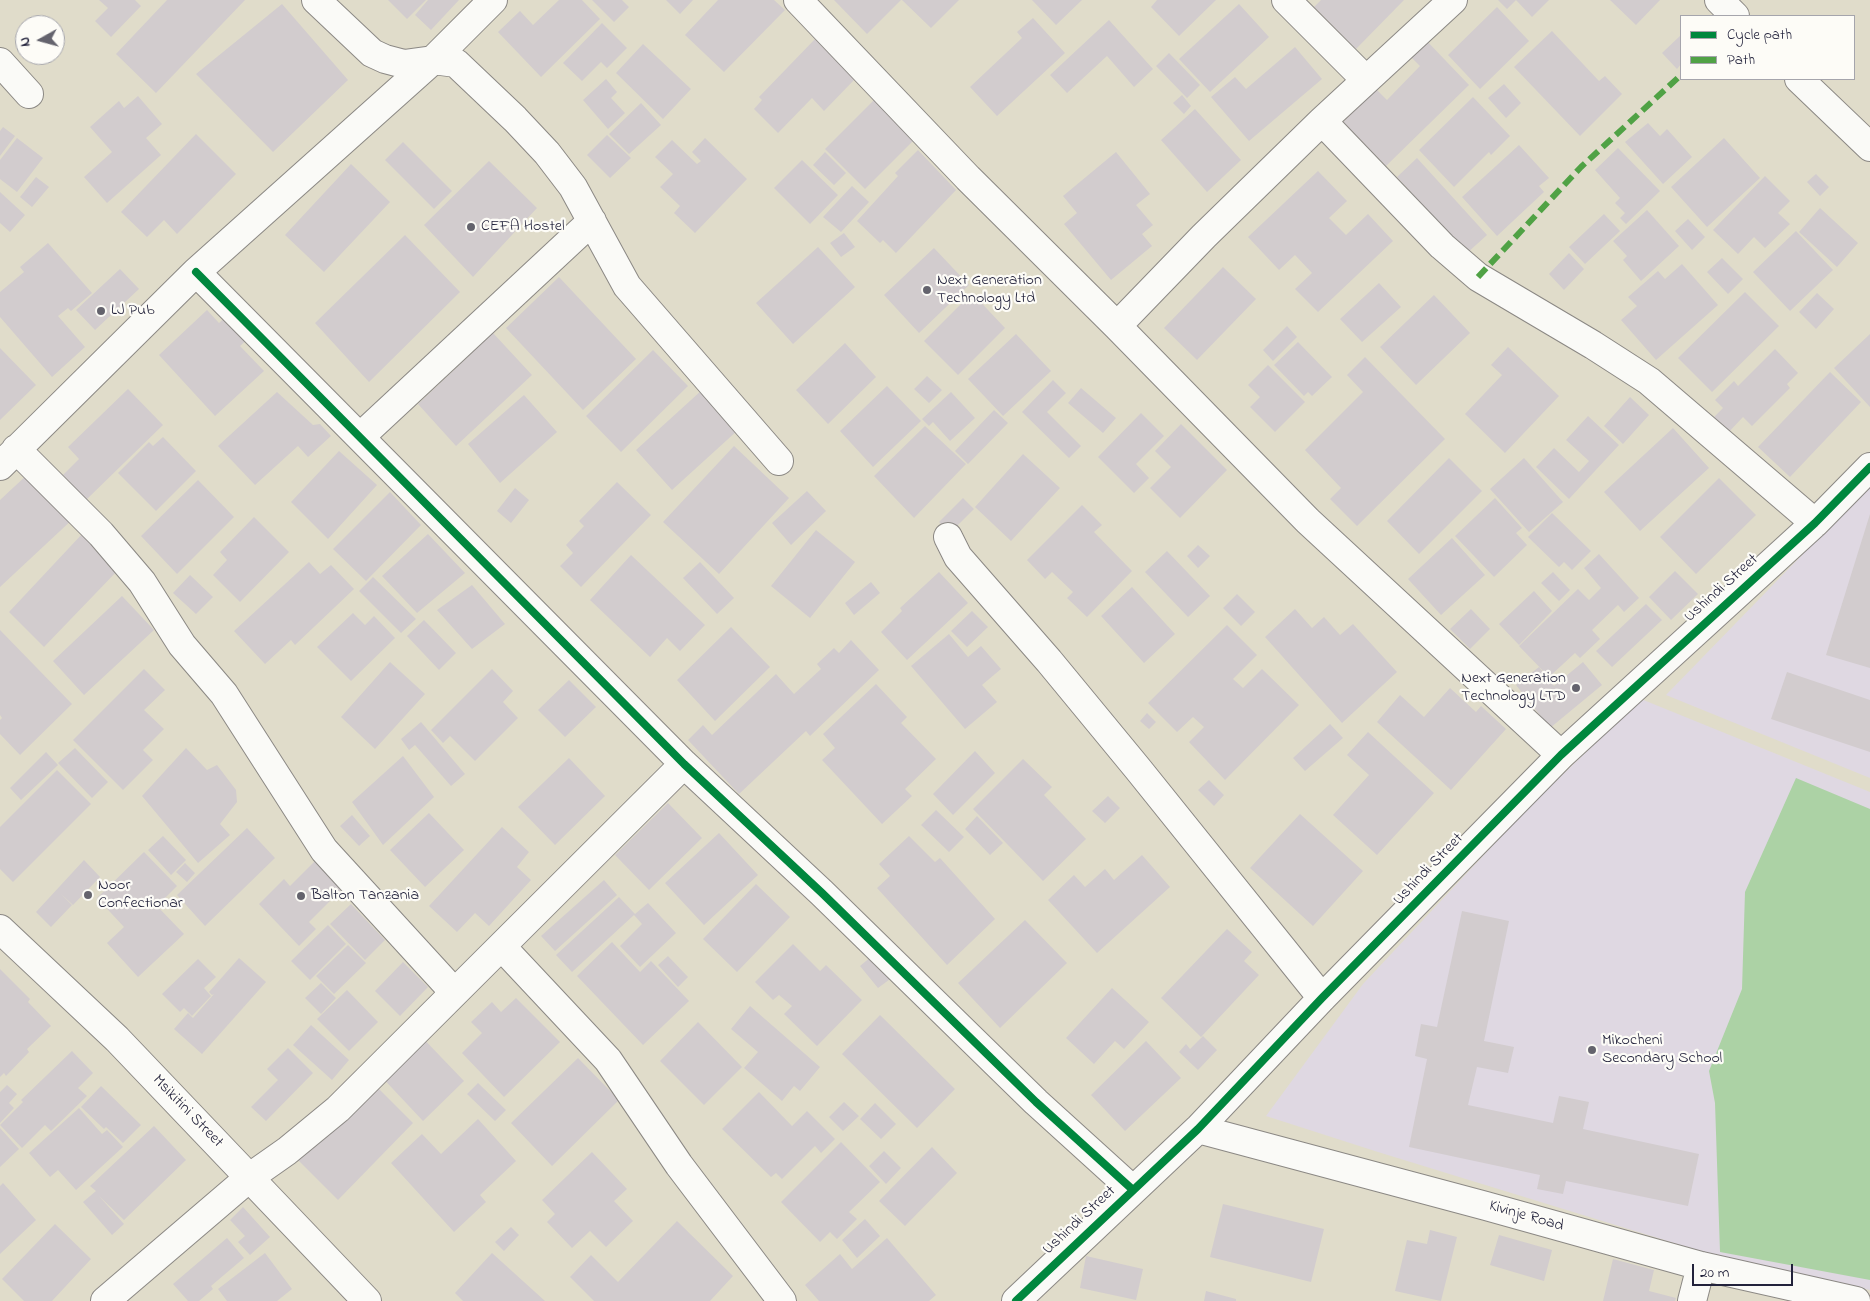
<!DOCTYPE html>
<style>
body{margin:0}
#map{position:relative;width:1870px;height:1301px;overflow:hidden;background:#e0dcca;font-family:"Indie Flower",sans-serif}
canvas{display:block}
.legend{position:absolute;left:1680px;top:15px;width:175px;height:65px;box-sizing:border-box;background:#fdfcf7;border:1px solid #a5a5ac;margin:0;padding:6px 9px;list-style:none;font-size:15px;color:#22223b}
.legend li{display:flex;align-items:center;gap:10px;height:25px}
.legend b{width:25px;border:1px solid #a5a5ac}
.north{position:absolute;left:15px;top:15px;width:50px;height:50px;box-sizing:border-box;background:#fdfcf7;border:1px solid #a5a5ac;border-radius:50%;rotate:263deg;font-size:14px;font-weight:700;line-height:20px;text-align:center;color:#22223b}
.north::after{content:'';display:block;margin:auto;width:18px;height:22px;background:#64636d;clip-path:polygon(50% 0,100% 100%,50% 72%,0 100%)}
.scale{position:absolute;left:1692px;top:1264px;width:101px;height:22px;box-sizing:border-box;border:2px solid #22223b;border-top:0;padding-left:6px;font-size:15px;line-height:18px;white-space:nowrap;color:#22223b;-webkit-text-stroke:4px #fdfcf7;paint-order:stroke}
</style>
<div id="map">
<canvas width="1870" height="1301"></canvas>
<ul class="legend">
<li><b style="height:6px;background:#00873e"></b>Cycle path</li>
<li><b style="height:6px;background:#50a245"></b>Path</li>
</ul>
<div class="north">N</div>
<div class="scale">20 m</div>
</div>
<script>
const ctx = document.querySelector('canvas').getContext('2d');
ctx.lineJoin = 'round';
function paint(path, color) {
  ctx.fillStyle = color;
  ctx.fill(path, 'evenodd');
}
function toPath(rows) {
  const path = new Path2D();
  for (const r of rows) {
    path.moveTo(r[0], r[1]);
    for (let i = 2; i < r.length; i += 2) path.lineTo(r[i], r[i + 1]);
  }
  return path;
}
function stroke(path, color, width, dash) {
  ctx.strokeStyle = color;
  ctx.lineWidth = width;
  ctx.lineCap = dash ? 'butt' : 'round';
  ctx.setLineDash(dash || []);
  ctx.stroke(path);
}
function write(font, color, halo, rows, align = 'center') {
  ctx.font = font + ' "Indie Flower",sans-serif';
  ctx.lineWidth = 4.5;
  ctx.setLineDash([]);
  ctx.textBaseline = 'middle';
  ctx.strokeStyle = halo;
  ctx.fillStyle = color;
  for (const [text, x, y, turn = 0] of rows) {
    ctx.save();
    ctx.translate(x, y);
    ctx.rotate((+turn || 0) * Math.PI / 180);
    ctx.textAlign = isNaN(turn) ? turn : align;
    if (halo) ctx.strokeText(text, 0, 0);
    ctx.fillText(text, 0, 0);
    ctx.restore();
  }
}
const built = toPath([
 [1870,485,1870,778,1666,695],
 [1641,699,1870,792,1870,1290,1700,1251,1378,1152,1266,1116,1363,984,1526,810]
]);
const green = toPath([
 [1796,778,1870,809,1870,1280,1720,1252,1715,1103,1709,1071,1742,989,1745,892]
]);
const building = toPath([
 [99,0,135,0,141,6,111,37,95,21,108,8],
 [167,0,245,0,156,93,116,54],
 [388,0,426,0,407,19],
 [428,0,459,0,431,30,415,15],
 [559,0,582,0,600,19,541,77,498,32,520,11,533,25],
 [592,0,622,0,629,7,614,22],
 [666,0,693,0,680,14],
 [718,0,774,0,785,10,724,72,685,35],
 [834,0,901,0,867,34],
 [902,0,959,0,931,28],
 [1032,0,1082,0,1056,25],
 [1157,0,1216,0,1179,36,1151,7],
 [1321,0,1404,0,1356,49,1314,7],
 [1498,0,1516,0,1507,9],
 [1516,0,1549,0,1532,17],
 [1610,0,1660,0,1636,25],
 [282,4,348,80,273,152,196,74],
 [1239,4,1269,37,1210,92,1179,59],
 [1497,7,1529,41,1480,89,1448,55],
 [1033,18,1065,53,997,116,970,87,1022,38,1017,32],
 [1109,20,1153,69,1134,87,1107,56,1067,93,1050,75],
 [602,23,627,48,607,68,601,62,582,81,563,63],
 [1552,31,1599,81,1605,76,1622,94,1580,136,1514,67],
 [1681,35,1681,64,1677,69,1662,53],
 [1423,37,1469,85,1386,166,1343,122,1376,89,1387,100,1420,66,1407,53],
 [815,39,855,79,824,111,812,98,778,133,754,109,762,100,759,97],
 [643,44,691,89,663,119,616,73],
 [1295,47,1322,79,1249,141,1211,97,1235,77,1246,89],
 [1169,53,1200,85,1187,98,1156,66],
 [606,79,617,92,611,98,625,113,608,129,583,100],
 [1504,84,1521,103,1506,118,1488,98],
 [1182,95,1191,106,1184,114,1173,103],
 [138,96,162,124,146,138,161,155,107,203,84,177,112,152,90,127,119,101,124,108],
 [1473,97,1510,136,1491,155,1489,152,1454,187,1419,150],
 [874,100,914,140,865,189,825,149],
 [641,103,661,125,629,154,609,134],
 [1195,109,1241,160,1207,192,1161,140],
 [1648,123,1660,136,1667,129,1692,157,1663,184,1625,142],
 [3,127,15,136,0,156,0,131],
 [196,134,236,174,177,234,164,220,147,237,121,212],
 [607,135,631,158,610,178,587,155],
 [17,138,43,158,17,192,0,179,0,160],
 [705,138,747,179,695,233,674,213,680,206,660,187,673,174,655,157,672,140,697,164,701,161,692,152],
 [1724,138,1760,178,1707,227,1671,187],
 [403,142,452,191,434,209,385,160],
 [1519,145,1549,178,1539,186,1544,192,1497,236,1462,197],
 [1618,148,1660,191,1626,224,1620,218,1625,213,1615,203,1620,198,1595,170],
 [918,150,956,190,896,253,883,240,880,243,857,221,898,176,895,173],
 [825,152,846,173,834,185,813,165],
 [1116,152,1150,194,1136,205,1153,225,1142,234,1152,246,1111,280,1064,224,1077,213,1063,196],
 [1417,158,1487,235,1466,254,1397,177],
 [802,160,838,195,810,224,774,188],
 [489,161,537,208,473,277,424,225],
 [351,164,390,202,324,272,285,235],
 [1318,171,1347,201,1329,218,1346,235,1368,214,1393,241,1318,312,1295,289,1312,273,1295,255,1279,270,1248,237],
 [1816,174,1829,187,1820,196,1807,182],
 [1765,176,1790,201,1778,213,1790,224,1765,248,1754,237,1738,254,1713,230],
 [36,177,49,187,32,207,20,197],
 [852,186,869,202,841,232,823,217],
 [0,192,25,215,10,232,0,223],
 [1820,208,1858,243,1837,267,1799,232],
 [1647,210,1679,246,1641,281,1623,260,1627,256,1613,241],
 [1604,214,1620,231,1585,264,1569,247],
 [1688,219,1705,237,1692,250,1675,231],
 [1796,231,1833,270,1790,311,1753,272],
 [844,233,855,247,841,257,830,243],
 [405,235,460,292,369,382,315,323],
 [48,243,92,293,71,311,68,308,58,316,85,347,52,377,0,317,0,292,24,272,20,267],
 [818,247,855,287,793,344,756,303],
 [934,248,969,285,919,333,884,295],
 [1569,253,1584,269,1564,290,1549,274],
 [1722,258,1743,279,1728,294,1707,272],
 [1682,264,1718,305,1656,360,1621,320,1637,306,1628,297,1658,271,1665,279],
 [1223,267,1256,299,1197,360,1164,328],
 [120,269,139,289,95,330,76,310],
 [559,277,636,359,583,410,506,328],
 [1379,283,1401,307,1362,342,1340,319],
 [1745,292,1779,326,1712,392,1678,358],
 [972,293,1005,328,958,375,924,341],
 [1817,293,1834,309,1816,329,1799,312],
 [1434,295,1470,333,1416,385,1380,347],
 [207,310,219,323,230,313,251,336,240,346,264,371,215,416,159,355],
 [1287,326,1297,337,1273,361,1263,350],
 [493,333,532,375,456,446,418,404],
 [1016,334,1051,371,1003,416,968,379],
 [1870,334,1870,407,1834,368],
 [1298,342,1332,377,1312,396,1308,392,1304,396,1274,365],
 [845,343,876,377,828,424,796,390],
 [1508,347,1559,396,1505,453,1465,414,1502,375,1491,365],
 [0,348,36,385,0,420],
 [1775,349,1798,373,1787,384,1790,388,1752,426,1743,417,1726,435,1711,420,1723,408,1715,400,1734,381,1738,386],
 [653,350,688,386,621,452,586,416],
 [1365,357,1445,439,1357,526,1330,499,1341,488,1305,450,1363,392,1347,375],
 [1268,365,1305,402,1275,432,1250,407,1260,397,1248,385],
 [1830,372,1861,402,1790,477,1758,447],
 [927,376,942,390,929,403,914,389],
 [1053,380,1066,393,1047,412,1081,446,1069,458,1022,412],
 [887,386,921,421,873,467,840,431],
 [1081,388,1116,418,1103,433,1068,403],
 [128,389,163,425,86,500,63,475,79,459,68,447],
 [702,390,738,430,672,490,636,450],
 [277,392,313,425,320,424,331,436,308,457,298,446,255,485,218,446],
 [951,392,975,418,950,441,933,422,929,426,922,419],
 [524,395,557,432,500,483,468,444],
 [1630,397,1649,415,1623,444,1604,426],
 [994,410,1008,423,968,464,955,451],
 [1141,413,1164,436,1136,464,1149,478,1134,493,1098,457],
 [1588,416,1619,445,1569,499,1536,467,1554,448,1579,472,1589,461,1566,440],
 [1181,424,1227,470,1180,518,1150,488,1171,467,1155,451],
 [925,426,966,464,914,518,874,476],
 [1673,428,1709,468,1640,531,1604,492],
 [163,437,196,471,156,511,118,473,149,442,153,446],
 [734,446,789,498,719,574,663,522],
 [339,451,377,485,328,539,291,502],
 [1023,454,1060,488,1011,541,975,507],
 [1449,458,1482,491,1419,554,1387,521],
 [1524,458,1563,502,1529,532,1490,489],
 [29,473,75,517,0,587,0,500],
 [1719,478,1756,515,1696,574,1660,537],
 [198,480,234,517,177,574,141,536],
 [617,482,651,515,581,587,560,566,573,553,566,545,584,526,579,521],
 [515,488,529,500,511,523,497,511],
 [807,491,826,511,791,545,772,523],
 [390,492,421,525,366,581,333,549],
 [963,498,974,509,950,533,939,522],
 [1495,498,1522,528,1516,533,1527,545,1494,577,1455,536],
 [1082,505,1102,525,1094,532,1132,571,1087,617,1067,598,1073,592,1052,572,1045,579,1027,560],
 [1552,513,1591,551,1572,570,1564,562,1559,567,1528,537],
 [1870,514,1870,668,1826,655],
 [254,517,289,552,240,602,213,575,227,560,220,552],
 [816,530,855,562,810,618,771,586],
 [83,533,120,568,44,647,9,612],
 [428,534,465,573,417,613,382,576],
 [1452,538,1485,575,1441,615,1408,579],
 [1198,545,1210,556,1198,568,1187,556],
 [1167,551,1210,596,1188,617,1145,572],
 [1599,554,1639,598,1624,612,1618,605,1592,630,1600,639,1580,658,1575,653,1549,677,1519,646,1578,589,1589,600,1601,588,1584,568],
 [631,555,705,625,680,651,667,638,650,657,590,600],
 [309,562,320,574,331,565,354,589,295,645,291,640,265,664,234,631],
 [700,562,734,598,717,614,683,578],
 [1675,571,1698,594,1671,620,1649,597],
 [939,572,968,603,907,660,881,632,902,611,900,608],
 [1553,572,1570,590,1559,601,1541,583],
 [190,575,213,597,196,614,173,593],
 [373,577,416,619,401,633,359,591],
 [871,582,880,593,854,615,845,603],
 [472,585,505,624,472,649,437,610],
 [1132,587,1175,634,1144,663,1101,616],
 [1534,591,1552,611,1519,645,1499,624],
 [1237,594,1255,612,1241,626,1223,608],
 [122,596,154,630,84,695,53,661],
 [1646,604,1662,620,1612,667,1596,651],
 [1295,609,1312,628,1324,617,1340,635,1353,624,1397,672,1342,723,1265,637],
 [1471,609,1490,629,1470,649,1450,629],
 [972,611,988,627,967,647,951,631],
 [353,613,365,625,374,616,395,638,351,681,317,647],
 [424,620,456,653,439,670,407,636],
 [1227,625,1257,655,1233,679,1243,688,1262,669,1299,705,1225,780,1189,742,1204,727,1193,717,1177,732,1148,703],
 [731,627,770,667,715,721,677,680],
 [0,630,72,704,20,755,0,734,0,720,2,718,0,715],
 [949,634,968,657,981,646,1001,669,982,685,997,702,965,729,911,666],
 [851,640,879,670,810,736,806,731,739,794,688,740,703,725,712,735,776,674,794,694,821,669,817,664,834,648,839,653],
 [390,662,425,694,375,749,341,717],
 [1583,662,1602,685,1550,728,1516,685,1539,667,1554,686],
 [144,669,165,690,144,710,164,729,143,750,153,760,123,790,73,740],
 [492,669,513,691,503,702,518,718,475,761,450,736,443,743,431,730],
 [1787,672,1870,700,1870,752,1771,719],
 [569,680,596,707,565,737,538,710],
 [876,684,907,717,901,723,936,759,905,789,912,796,882,824,822,760,835,748,823,734],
 [1450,688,1476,712,1481,706,1506,729,1451,790,1377,722,1400,695,1424,717],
 [1147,713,1156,722,1149,729,1140,721],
 [421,722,465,774,451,786,415,745,409,750,401,739],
 [1330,724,1343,738,1305,771,1293,758],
 [1368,732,1434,793,1377,855,1333,815,1369,775,1347,755],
 [75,748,108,782,92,798,58,763],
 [186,748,207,770,217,765,236,790,237,802,220,824,230,835,198,863,142,796],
 [975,751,995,773,953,815,933,794],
 [46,752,58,765,21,800,10,788],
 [403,756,434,797,383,845,352,802],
 [569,758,605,796,555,845,518,807],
 [1023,759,1052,787,1044,795,1086,839,1043,881,973,809],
 [57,770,91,804,13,882,0,869,0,827],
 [1209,780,1224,795,1214,806,1198,790],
 [1108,796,1120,808,1105,823,1092,811],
 [668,803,702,838,649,890,615,855],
 [936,810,964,837,949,852,921,825],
 [429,813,464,850,425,887,390,850],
 [1300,814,1363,871,1313,926,1250,868],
 [352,815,370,836,359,846,340,826],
 [977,816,1003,843,990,855,965,829],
 [502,827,529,852,517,867,531,880,489,926,475,913,457,932,429,906],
 [247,828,275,858,205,926,177,895],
 [719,833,758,875,704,925,665,883],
 [163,836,186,860,171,875,148,850],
 [909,836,935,862,940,858,995,919,947,965,877,888,890,876,879,864],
 [144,852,177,886,157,906,184,934,138,977,107,943,124,927,97,898],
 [1142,855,1170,887,1097,953,1048,900,1074,875,1085,887,1105,869,1114,880],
 [84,860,100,877,73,905,61,894,72,905,51,927,36,912],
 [315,861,342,889,309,922,316,929,299,946,259,904,284,879,290,886],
 [185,863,195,873,187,882,176,872],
 [604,880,617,895,555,951,541,936],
 [756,884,790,917,737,972,703,939],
 [619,897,635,914,648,903,676,933,640,967,620,946,642,924,634,915,572,972,556,955],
 [351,904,385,940,365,960,330,924],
 [1462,911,1509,921,1484,1041,1514,1047,1508,1073,1477,1067,1468,1105,1553,1123,1559,1096,1589,1102,1583,1129,1699,1154,1688,1206,1566,1181,1563,1194,1537,1189,1540,1175,1409,1147,1427,1059,1415,1056,1421,1024,1437,1027],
 [1025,920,1067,963,1000,1028,958,983],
 [328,925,346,944,310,980,291,961],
 [1227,929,1252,952,1244,961,1259,975,1201,1037,1161,998],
 [612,942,640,972,651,961,689,1001,643,1045,577,976],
 [793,944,820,971,826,965,862,1000,817,1046,784,1014,792,1006,779,995,773,1000,755,982],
 [348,945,366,963,334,994,316,976],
 [878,951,897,974,878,988,860,966],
 [668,956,688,977,678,987,658,965],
 [239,958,266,982,202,1054,174,1029,188,1013,193,1018,214,994,212,995,209,992],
 [198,959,216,977,204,988,211,996,192,1016,184,1008,180,1012,162,994],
 [403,962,428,987,400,1016,375,991],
 [0,969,30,999,28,1002,51,1026,27,1049,29,1052,6,1076,4,1073,0,1077],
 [321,983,336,998,321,1014,305,998],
 [1112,988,1149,1022,1124,1049,1115,1041,1094,1064,1066,1038],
 [347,990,378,1022,349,1051,317,1019],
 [516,998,560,1042,504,1097,462,1053,482,1033,471,1022,492,1002,501,1012],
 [750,1006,820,1067,800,1091,794,1086,782,1101,744,1068,758,1052,731,1029],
 [880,1015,955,1089,917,1128,842,1054],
 [698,1022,742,1067,704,1105,660,1061],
 [311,1025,349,1060,332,1080,293,1045],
 [417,1032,464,1081,423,1121,377,1072],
 [1203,1036,1217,1050,1198,1070,1179,1052,1186,1044,1190,1049],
 [1146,1041,1181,1078,1125,1131,1091,1095],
 [288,1048,313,1073,266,1121,251,1107,278,1080,267,1069],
 [72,1051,93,1073,78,1088,87,1096,51,1131,45,1125,22,1148,0,1125,23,1102,21,1100],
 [578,1058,619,1100,552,1166,511,1123],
 [372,1082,413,1123,338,1200,297,1159],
 [478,1083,506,1110,495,1121,467,1094],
 [7,1085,17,1094,9,1103,14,1108,0,1123,0,1092],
 [101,1086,141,1125,123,1143,106,1127,104,1129,81,1107],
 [759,1092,792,1126,807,1111,835,1139,821,1153,815,1146,782,1179,776,1173,771,1177,722,1129],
 [844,1102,859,1116,843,1131,829,1117],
 [875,1103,896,1124,881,1139,860,1119],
 [79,1108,102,1134,107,1130,123,1147,76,1190,58,1170,50,1177,29,1153],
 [478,1119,516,1161,480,1195,486,1202,454,1232,391,1163,422,1134,441,1154],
 [154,1126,186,1160,124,1220,99,1196,124,1224,112,1235,83,1202,96,1191,90,1186],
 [0,1128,19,1149,0,1167],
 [841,1142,880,1182,849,1212,857,1219,837,1239,830,1232,820,1242,781,1202],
 [932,1147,957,1173,905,1226,879,1201],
 [884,1151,901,1168,886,1184,869,1166],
 [592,1152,627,1189,614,1201,633,1221,606,1247,590,1231,572,1248,547,1222,555,1214,542,1200],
 [3,1183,36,1220,0,1254,0,1186],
 [1223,1204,1324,1229,1311,1282,1210,1257],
 [243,1207,270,1237,250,1255,238,1242,245,1236,230,1220],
 [865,1219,880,1236,857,1258,842,1240],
 [677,1221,733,1276,710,1301,594,1301,570,1277,591,1255,618,1282],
 [55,1224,91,1259,52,1301,24,1301,2,1279],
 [511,1227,519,1235,504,1251,495,1242],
 [1430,1230,1457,1237,1441,1301,1395,1291,1407,1240,1427,1244],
 [1499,1235,1552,1250,1544,1281,1490,1265],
 [227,1238,244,1258,211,1286,213,1289,199,1301,188,1301,173,1284],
 [887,1238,936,1295,929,1301,819,1301,805,1285,840,1254,852,1269],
 [265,1253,292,1289,277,1301,227,1301,218,1289],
 [492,1253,545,1301,463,1301,455,1293],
 [1086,1256,1143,1269,1136,1300,1080,1288],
 [1613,1259,1654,1270,1649,1291,1676,1298,1675,1301,1603,1301],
 [1206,1291,1236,1299,1236,1301,1204,1301]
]);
const minor = toPath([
 [316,0,372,53,385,59,404,64,433,60,456,63,515,119,547,153,573,187,627,286,779,461],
 [798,0,968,178,1117,326,1308,521,1561,755],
 [1286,0,1366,80],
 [1719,0,1735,16],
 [0,62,29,94],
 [1799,79,1870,147],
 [1322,121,1442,246,1478,277,1593,345,1649,381,1815,523],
 [196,272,684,764,822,893,1036,1102,1133,1190],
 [1117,326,1204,236,1322,121,1453,0],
 [360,437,592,221],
 [16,449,101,534,142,582,182,645,224,694,324,850,454,992],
 [0,466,196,272,433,60,493,0],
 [948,537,958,557,1049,661,1138,769,1322,998],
 [502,947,608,1060,679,1165,782,1301],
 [1198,1129,1486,1206,1701,1266,1856,1301],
 [105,1301,250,1177,287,1151,338,1109,684,764],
 [1016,1301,1198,1129,1322,998,1561,755,1815,523,1870,467],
 [1692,1301,1701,1266]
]);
const tertiary = toPath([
 [0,929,117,1039,367,1301]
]);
const quiet = toPath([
 [1478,277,1581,167,1681,75]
]);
const cycleway = toPath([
 [196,272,684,764,822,893,1036,1102,1133,1190],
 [1016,1301,1198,1129,1322,998,1561,755,1815,523,1870,467]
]);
const markers = [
 [471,227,5,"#64636d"],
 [927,290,5,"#64636d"],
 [101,311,5,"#64636d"],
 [1576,688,5,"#64636d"],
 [88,895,5,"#64636d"],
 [301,896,5,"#64636d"],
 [1592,1050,5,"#64636d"]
];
const poiNames = [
 ["CEFA Hostel",481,227],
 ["Next Generation",937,281],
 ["Technology Ltd",937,299],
 ["LJ Pub",111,311],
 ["Next Generation",1566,679,"right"],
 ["Technology LTD",1566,697,"right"],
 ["Noor",98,886],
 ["Confectionar",98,904],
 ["Balton Tanzania",311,896],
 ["Mikocheni",1602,1041],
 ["Secondary School",1602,1059]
];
const streetNames = [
 ["Ushindi Street",1722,589,-42],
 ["Ushindi Street",1429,870,-46],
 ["Msikitini Street",187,1112,46],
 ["Kivinje Road",1526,1217,16],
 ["Ushindi Street",1080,1221,-43]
];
paint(built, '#dfd8e2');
paint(green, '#acd2a5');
paint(building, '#d2ccce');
stroke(minor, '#8b8884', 30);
stroke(tertiary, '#8b8884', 30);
stroke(minor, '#fafaf7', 28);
stroke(tertiary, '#fafaf7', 28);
stroke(quiet, '#50a245', 6, [12, 6]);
stroke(cycleway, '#00873e', 8);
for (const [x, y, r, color] of markers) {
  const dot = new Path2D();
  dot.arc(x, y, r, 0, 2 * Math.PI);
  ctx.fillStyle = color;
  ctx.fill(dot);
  stroke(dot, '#fdfcf7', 2);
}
write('16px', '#22223b', '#fdfcf7', poiNames, 'left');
write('16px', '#22223b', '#fdfcf7', streetNames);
</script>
